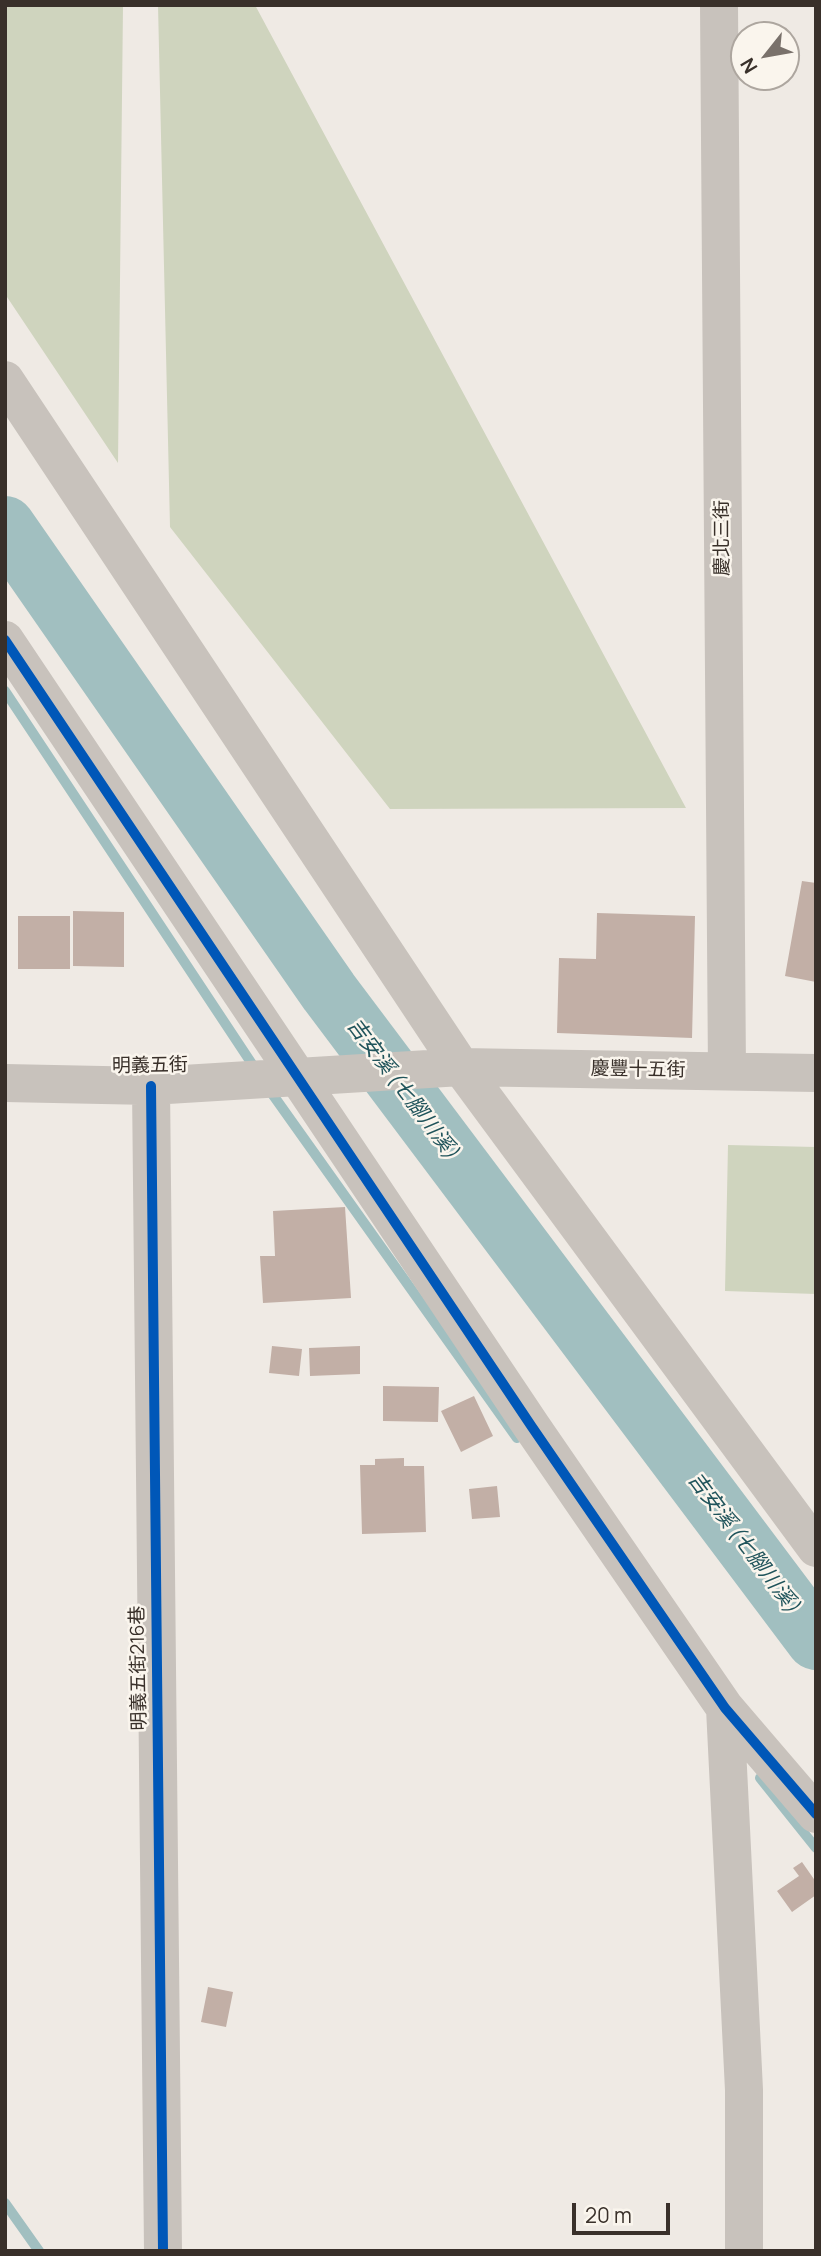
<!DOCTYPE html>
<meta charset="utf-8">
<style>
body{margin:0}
#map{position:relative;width:821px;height:2256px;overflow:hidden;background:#efeae4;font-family:Manrope,sans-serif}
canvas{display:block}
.frame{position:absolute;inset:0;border:7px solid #39302a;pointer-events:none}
.north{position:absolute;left:730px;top:21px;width:70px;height:70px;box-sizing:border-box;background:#faf5ed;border:2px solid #ada69f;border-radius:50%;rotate:239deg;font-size:19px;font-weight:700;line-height:28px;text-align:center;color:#39302a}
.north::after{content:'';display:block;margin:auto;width:24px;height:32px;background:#79716b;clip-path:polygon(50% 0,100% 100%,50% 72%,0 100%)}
.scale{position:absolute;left:572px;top:2203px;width:98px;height:32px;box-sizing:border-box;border:4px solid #39302a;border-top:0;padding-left:9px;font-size:21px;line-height:24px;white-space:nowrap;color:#39302a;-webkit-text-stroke:5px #faf5ed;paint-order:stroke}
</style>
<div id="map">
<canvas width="821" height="2256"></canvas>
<div class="frame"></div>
<div class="north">N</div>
<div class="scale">20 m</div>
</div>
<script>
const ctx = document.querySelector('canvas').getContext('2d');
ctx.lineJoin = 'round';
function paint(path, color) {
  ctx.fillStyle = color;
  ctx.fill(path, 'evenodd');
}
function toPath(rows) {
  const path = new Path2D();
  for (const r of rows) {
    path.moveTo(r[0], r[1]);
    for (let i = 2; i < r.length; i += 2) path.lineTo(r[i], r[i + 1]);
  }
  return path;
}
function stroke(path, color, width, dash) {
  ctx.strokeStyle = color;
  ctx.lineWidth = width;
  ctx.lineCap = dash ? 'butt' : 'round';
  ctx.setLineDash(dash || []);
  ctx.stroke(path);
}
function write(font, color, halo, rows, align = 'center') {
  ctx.font = font + ' Manrope,"Noto Sans TC",sans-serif';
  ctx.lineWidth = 5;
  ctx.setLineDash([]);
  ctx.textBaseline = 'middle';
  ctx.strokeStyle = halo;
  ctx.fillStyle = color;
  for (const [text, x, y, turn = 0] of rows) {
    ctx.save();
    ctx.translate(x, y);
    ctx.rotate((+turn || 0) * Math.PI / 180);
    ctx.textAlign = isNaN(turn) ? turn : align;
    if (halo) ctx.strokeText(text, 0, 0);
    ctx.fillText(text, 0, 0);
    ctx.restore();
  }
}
const green = toPath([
 [5,5,123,5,118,463,5,294],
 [158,5,255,5,686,808,390,809,170,527],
 [728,1145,816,1147,816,1294,725,1291]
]);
const stream = toPath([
 [5,691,256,1070],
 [268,1088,517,1438],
 [760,1778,816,1848],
 [5,2203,39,2251]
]);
const river = toPath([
 [5,526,329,992,816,1640]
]);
const building = toPath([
 [802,881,816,883,816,982,785,976],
 [73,911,124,912,124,967,73,966],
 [597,913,695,916,692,1038,557,1033,559,958,596,959],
 [18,916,70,916,70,969,18,969],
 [345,1207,351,1298,263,1303,260,1256,275,1256,273,1211],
 [272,1346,302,1349,299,1376,269,1373],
 [360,1346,360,1374,310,1376,309,1348],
 [383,1386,439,1387,438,1422,383,1421],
 [474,1396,493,1436,461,1452,441,1411],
 [404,1458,404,1466,424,1466,426,1532,362,1534,360,1465,375,1465,375,1459],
 [497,1486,500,1517,472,1519,469,1489],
 [802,1862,816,1882,816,1895,792,1912,777,1891,799,1876,793,1868],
 [208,1987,233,1992,226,2027,201,2022]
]);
const minor = toPath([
 [719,5,727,1071],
 [5,380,461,1067,816,1548],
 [5,640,532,1427,725,1708,816,1814],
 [5,1083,151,1086,461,1067,816,1073],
 [151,1086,163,2251],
 [725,1708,744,2090,744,2251]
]);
const cycleway = toPath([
 [5,640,532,1427,725,1708,816,1814],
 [151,1086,163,2251]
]);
const streetNames = [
 ["慶北三街",723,538,-90],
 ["明義五街",150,1066,-1],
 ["慶豐十五街",638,1070,1],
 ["明義五街216巷",139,1668,-91]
];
const waterNames = [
 ["吉安溪 (七腳川溪)",402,1089,53],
 ["吉安溪 (七腳川溪)",743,1543,53]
];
paint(green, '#cfd4be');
stroke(stream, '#a1bfc0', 10);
stroke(river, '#a1bfc0', 60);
paint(building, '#c2afa6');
stroke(minor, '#c8c2bc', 38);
stroke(cycleway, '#0057b8', 10);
write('19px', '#39302a', '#faf5ed', streetNames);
write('italic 21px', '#20545b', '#faf5ed', waterNames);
</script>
